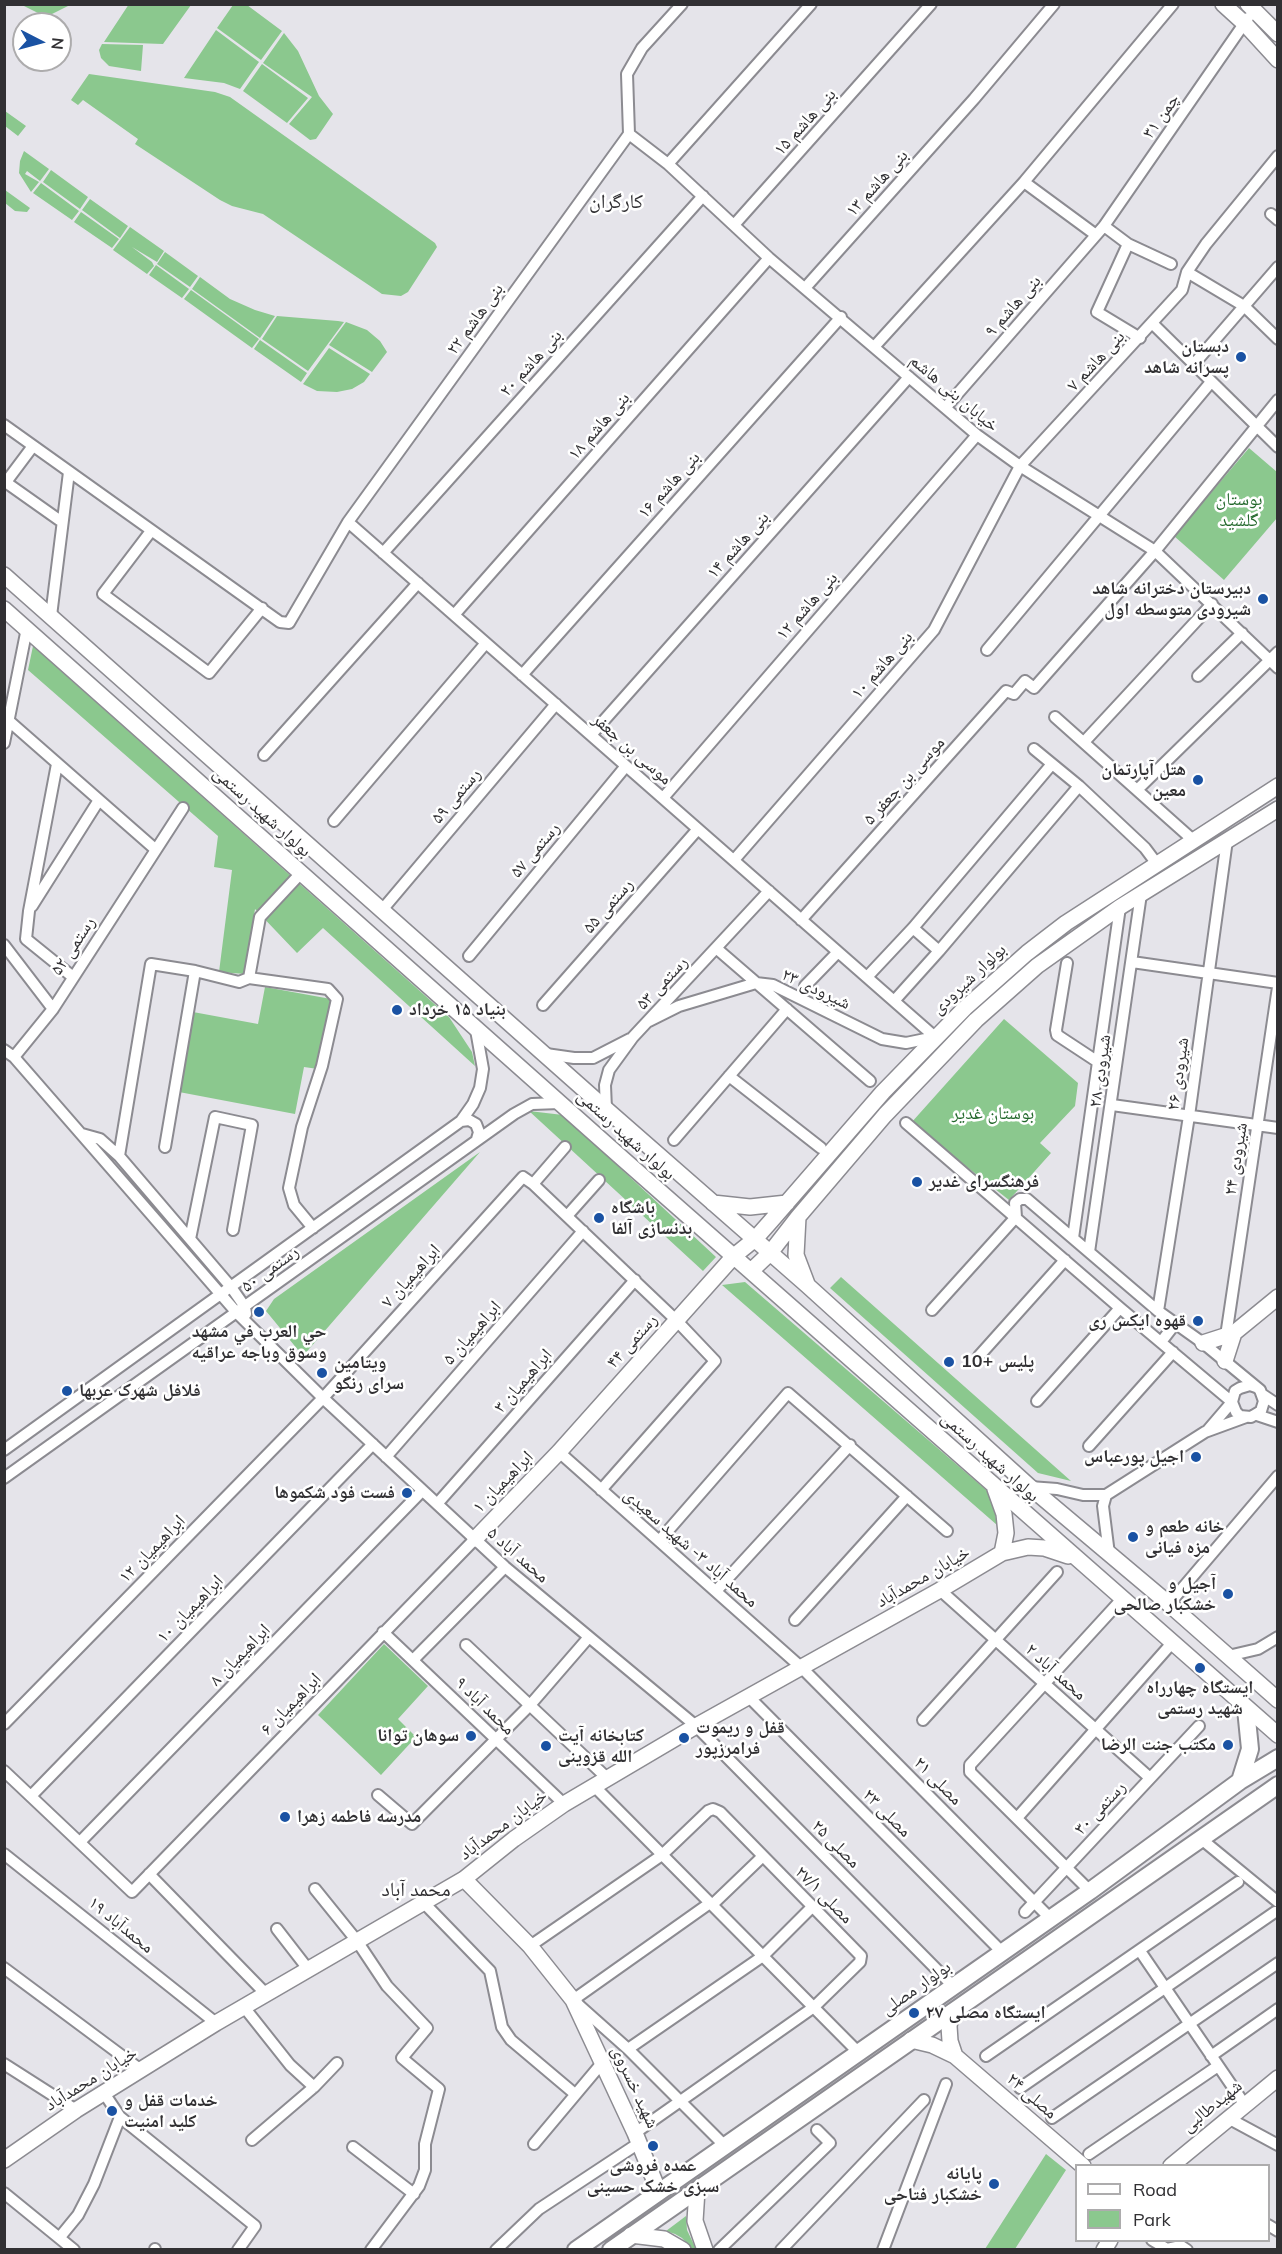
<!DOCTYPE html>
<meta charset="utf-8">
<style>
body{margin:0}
#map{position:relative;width:1282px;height:2254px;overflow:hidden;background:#e5e4ea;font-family:Mulish,sans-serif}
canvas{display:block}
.frame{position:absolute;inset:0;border:6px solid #313033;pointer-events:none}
.legend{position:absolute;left:1075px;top:2164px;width:195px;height:78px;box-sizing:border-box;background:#fff;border:2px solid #adacad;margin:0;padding:8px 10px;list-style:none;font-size:18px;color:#313033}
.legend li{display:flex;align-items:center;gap:12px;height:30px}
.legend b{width:30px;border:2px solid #adacad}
.north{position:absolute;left:12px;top:12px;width:60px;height:60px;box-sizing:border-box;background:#fff;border:2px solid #adacad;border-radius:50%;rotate:96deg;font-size:16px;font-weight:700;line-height:24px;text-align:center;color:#313033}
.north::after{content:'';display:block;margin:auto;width:21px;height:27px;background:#1a52a3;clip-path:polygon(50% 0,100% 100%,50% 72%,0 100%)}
</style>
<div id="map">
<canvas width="1282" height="2254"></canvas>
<div class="frame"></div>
<ul class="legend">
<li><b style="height:8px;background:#fff"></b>Road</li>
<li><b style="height:16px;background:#8bc88e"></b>Park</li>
</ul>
<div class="north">N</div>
</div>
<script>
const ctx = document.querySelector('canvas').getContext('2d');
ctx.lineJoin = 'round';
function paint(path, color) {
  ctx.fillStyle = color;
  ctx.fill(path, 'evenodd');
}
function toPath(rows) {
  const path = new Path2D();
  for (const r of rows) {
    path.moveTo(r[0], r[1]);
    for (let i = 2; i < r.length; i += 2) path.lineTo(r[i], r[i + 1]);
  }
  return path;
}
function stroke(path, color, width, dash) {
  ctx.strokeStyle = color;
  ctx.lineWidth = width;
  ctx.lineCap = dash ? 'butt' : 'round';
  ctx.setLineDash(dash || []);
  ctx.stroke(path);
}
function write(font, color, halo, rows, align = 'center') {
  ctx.font = font + ' Mulish,"Noto Naskh Arabic",sans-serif';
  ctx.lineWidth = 5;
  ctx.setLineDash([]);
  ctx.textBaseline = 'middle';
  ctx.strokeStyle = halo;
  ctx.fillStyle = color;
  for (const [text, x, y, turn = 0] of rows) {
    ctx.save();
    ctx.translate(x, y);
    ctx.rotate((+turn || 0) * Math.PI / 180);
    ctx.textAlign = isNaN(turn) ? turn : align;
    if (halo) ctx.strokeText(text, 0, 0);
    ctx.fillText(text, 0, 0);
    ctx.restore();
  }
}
const green = toPath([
 [20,4,70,4,70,5,46,17],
 [129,4,191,4,191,5,163,44,104,42],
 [247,5,282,31,261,60,217,28,233,5],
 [216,30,259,62,240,89,224,83,184,78],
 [284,33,298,51,319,96,333,114,316,139,310,140,289,124,312,97,263,63],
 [102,44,143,45,141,71,109,66,101,58,99,50],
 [262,64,308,98,287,123,243,91],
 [89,74,215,92,230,97,435,243,437,247,408,292,401,296,382,294,263,214,232,206,220,200,135,144,138,139,83,100,78,105,71,100],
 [5,111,26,126,18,136,5,126],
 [24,151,49,169,40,181,27,171,25,174,39,182,31,192,19,173,20,161],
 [51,170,88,197,80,209,43,182],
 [41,183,79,211,72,220,33,193],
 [5,190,30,208,27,212,15,211,5,203],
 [90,199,128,226,120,238,82,210],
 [81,212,119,239,112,248,74,222],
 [130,227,164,251,157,262,132,247,152,262,154,266,147,274,113,250],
 [165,252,198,276,190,287,157,264],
 [156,265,189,289,182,298,149,275],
 [200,277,230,299,255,310,275,316,260,338,192,289],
 [191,290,259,339,252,348,184,299],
 [277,316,338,321,344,322,308,371,262,339],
 [346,322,367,330,380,341,387,352,372,372,329,345],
 [260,340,307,373,301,382,254,349],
 [329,348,370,374,364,382,352,389,337,392,317,391,303,384],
 [1249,448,1277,472,1277,518,1224,580,1174,536],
 [33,646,449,1017,472,1052,475,1066,323,928,297,953,255,909,245,974,219,972,232,870,214,867,218,836,28,670],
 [265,987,331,999,318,1069,304,1067,295,1114,179,1092,193,1012,258,1024],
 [1004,1019,1078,1083,1075,1106,1040,1143,1051,1153,1009,1200,911,1123],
 [529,1111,563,1115,716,1257,703,1271],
 [480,1152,303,1356,266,1311,274,1299],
 [841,1277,1071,1481,1038,1473,830,1288],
 [745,1282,992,1495,997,1525,722,1285],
 [384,1644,428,1686,398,1719,416,1737,381,1775,318,1715],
 [1046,2154,1066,2170,1015,2249,985,2249],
 [686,2216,687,2230,696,2249,692,2249,682,2238,675,2234,666,2231]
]);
const street = toPath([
 [629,134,668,164,769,258,977,435,1020,466,1155,551,1278,668],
 [629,134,627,74,642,48,682,4],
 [668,164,811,4],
 [1024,182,1096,235],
 [1271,214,1278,220],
 [734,225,931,4],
 [1104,226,1128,244,1171,264],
 [1128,244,1097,312,1140,338],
 [1187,272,1244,306,1278,339],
 [805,288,974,99,1054,4],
 [1153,324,1278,447],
 [874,347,1024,182,1173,4],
 [1194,364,1278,267],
 [946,407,1104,226,1248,18],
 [4,425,280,622,289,623,348,522,629,134],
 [4,481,62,522],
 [6,482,33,446],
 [348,522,935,1037],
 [151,531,103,594,209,673,262,608],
 [383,553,703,196],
 [454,615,769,258],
 [51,616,69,472],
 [987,650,1211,382],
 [522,675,841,317],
 [1198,676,1242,633],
 [1055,717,1193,840],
 [9,721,155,849],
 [591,735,909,377],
 [1084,742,1212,604],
 [4,743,27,628],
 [1034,749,1079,786,1145,848,1157,864],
 [264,755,418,583],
 [57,764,29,911,26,939,73,977],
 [1138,789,1278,652],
 [663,798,977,435],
 [334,821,486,643],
 [734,860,934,630,1020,466,1182,290,1187,272,1206,244,1278,156],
 [301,873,260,917,249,978,328,989,337,999,322,1066,302,1127,289,1188,294,1205,313,1228],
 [32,906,99,800],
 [382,910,556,704],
 [801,920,1006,691,1014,694,1025,681,1034,688,1155,551,1278,400],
 [913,928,939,951],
 [4,945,53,1009],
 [716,948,870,1081],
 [469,956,626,766],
 [1132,962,1278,983],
 [1067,963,1056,1030,1057,1035,1098,1062],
 [867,977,913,928,1052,764],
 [805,986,838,952],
 [894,1001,939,951,1079,786],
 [543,1005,698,829],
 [649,1021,679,1006,756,983,773,985,882,1039,906,1043,935,1037],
 [4,1050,14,1057,237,1313,323,1398,505,1567,696,1726,953,1986],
 [546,1054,574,1058,593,1058,630,1039],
 [14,1057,53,1009,183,808],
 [729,1076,821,1148],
 [1112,1105,1278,1128],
 [606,1109,605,1085,609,1070,633,1037,769,891],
 [461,1121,469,1120,476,1124,479,1132,477,1139],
 [906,1123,1120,1308,1232,1402,1236,1412,1240,1416,1251,1417,1261,1411,1264,1401,1260,1390,1203,1343,1158,1311,1027,1199,1020,1199,1015,1203,1016,1217],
 [82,1134,100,1139,119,1156,231,1287,245,1307,246,1314],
 [674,1140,787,1009],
 [165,1147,195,971],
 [119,1156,151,964,195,971,239,982,249,978],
 [533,1184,565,1147],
 [567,1216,599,1180],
 [1073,1238,1120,907],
 [190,1239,215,1117,252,1125,233,1230],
 [1089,1252,1141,894],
 [932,1310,1016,1217],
 [1158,1311,1189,1116,1227,840],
 [1226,1336,1278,987],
 [1161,1342,1175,1324],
 [979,1356,1065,1260],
 [1263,1395,1278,1405],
 [1037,1401,1120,1308],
 [1257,1415,1278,1422],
 [1208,1430,1232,1402,1235,1391,1240,1388,1250,1385,1256,1387],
 [1089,1446,1173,1352],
 [4,1450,461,1121,473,1104,480,1088,483,1069,476,1030],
 [559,1452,802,1668,1050,1918],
 [386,1457,583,1231],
 [4,1478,514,1114,532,1104,560,1103],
 [1030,1487,1057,1489,1083,1495,1106,1495,1103,1506,1109,1554],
 [1106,1495,1205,1432,1246,1417],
 [437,1504,635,1280],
 [659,1541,788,1393,947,1531],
 [940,1590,1150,1778],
 [716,1591,850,1445],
 [1169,1604,1278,1476],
 [795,1620,907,1496],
 [383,1632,564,1804],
 [466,1645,607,1778],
 [1228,1656,1258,1649,1278,1637],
 [413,1660,505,1567],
 [749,1697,1002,1952],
 [923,1720,1057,1572],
 [4,1724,323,1398,523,1177,533,1184,676,1320,715,1361,601,1490],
 [4,1771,132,1892,475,1539],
 [594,1786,858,2052],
 [378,1795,412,1824,531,1704,589,1637],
 [31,1796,373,1444],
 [1017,1818,1172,1643],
 [1200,1838,1278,1902],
 [80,1842,422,1491],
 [4,1854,216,2023],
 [149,1874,266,1994],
 [315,1889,357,1941,387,1986,427,2028,402,2058,439,2089,425,2144,425,2170,419,2186,371,2250],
 [1090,1891,970,1772,970,1765,1122,1599],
 [424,1903,490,1971,502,2027,511,2040,575,2094],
 [710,1903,573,2000,628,2049,725,2146],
 [712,1905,762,1857],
 [1025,1912,1199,1726],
 [277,1929,308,1969],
 [530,1946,662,1855,708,1811,713,1809,720,1812,861,1956,860,1962,814,2007,635,2133],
 [1140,1951,1245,2105],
 [4,1968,141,2070],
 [244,2007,290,2065,314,2087],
 [628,2049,763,1956,812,1907],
 [986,2056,1238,1882],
 [1211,2056,1278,2009],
 [4,2064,76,2110],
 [1020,2088,1275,1912],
 [104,2093,120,2117,255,2226,238,2250],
 [1052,2118,1278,1963],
 [1228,2118,1278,2145],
 [252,2140,314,2087,337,2063],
 [534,2144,602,2063],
 [353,2147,414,2194],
 [1089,2154,1218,2066],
 [4,2193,74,2250],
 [1268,2225,1278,2231],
 [60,2237,78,2215,94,2184,120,2117],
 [1152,2240,1167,2249,1181,2246,1187,2250],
 [155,2250,155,2249],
 [496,2250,539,2209,639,2143],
 [719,2250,830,2143,817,2130],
 [781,2250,924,2100],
 [883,2250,946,2084]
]);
const secondary = toPath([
 [1223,4,1245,24,1278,60],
 [1248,4,1278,34],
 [4,575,606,1109,807,1285,1030,1487,1169,1604,1278,1700],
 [4,609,623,1159,1278,1735],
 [713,1203,750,1207,787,1203],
 [798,1217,796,1255,807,1284],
 [751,1271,770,1253,798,1217,885,1115,976,1020,1037,966,1120,907,1278,809],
 [1203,1343,1234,1333],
 [1225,1361,1234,1333,1278,1297],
 [995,1489,1004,1514,1006,1533,1002,1553],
 [475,1539,559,1452,734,1256,755,1239,771,1221,883,1092,965,1008,1027,953,1066,923,1278,786],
 [464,1879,530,1946,573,2000,635,2133,659,2192],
 [952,2012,949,2026,950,2041,955,2056],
 [911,2040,932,2045,955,2056,1083,2166],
 [4,2160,76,2110,216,2023,464,1879,514,1839,564,1804,696,1726,940,1590,1002,1553,1028,1547,1044,1548,1068,1556],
 [1171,2166,1278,2078],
 [697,2190,695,2221,705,2250],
 [631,2235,664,2239,683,2250],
 [1104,2250,1110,2240]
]);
const primary = toPath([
 [1240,1781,1250,1749,1246,1709],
 [576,2250,1090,1891,1240,1781,1278,1758],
 [611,2250,1278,1785]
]);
const markers = [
 [1241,357,6,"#1a52a3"],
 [1263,599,6,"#1a52a3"],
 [1198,780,6,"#1a52a3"],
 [397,1010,6,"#1a52a3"],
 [917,1182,6,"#1a52a3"],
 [599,1218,6,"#1a52a3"],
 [259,1312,6,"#1a52a3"],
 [1198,1321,6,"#1a52a3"],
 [949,1362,6,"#1a52a3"],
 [322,1373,6,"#1a52a3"],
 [67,1391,6,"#1a52a3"],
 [1196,1457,6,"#1a52a3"],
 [407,1493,6,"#1a52a3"],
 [1133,1537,6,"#1a52a3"],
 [1228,1594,6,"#1a52a3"],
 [1200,1668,6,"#1a52a3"],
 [471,1736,6,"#1a52a3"],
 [684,1738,6,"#1a52a3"],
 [1228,1745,6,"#1a52a3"],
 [546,1746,6,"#1a52a3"],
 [285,1817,6,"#1a52a3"],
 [914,2013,6,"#1a52a3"],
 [112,2111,6,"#1a52a3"],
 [653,2146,6,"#1a52a3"],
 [994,2184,6,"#1a52a3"]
];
const streetNames = [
 ["چمن ۳۱",1161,116,-55],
 ["بنی هاشم ۱۵",805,122,-48],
 ["بنی هاشم ۱۳",877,183,-48],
 ["بنی هاشم ۹",1013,306,-49],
 ["بنی هاشم ۲۲",475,319,-54],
 ["بنی هاشم ۷",1096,361,-47],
 ["بنی هاشم ۲۰",531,363,-48],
 ["خیابان بنی هاشم",954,393,40],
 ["بنی هاشم ۱۸",599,426,-49],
 ["بنی هاشم ۱۶",669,485,-48],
 ["بنی هاشم ۱۴",738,545,-48],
 ["بنی هاشم ۱۲",807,606,-49],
 ["بنی هاشم ۱۰",882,665,-49],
 ["موسی بن جعفر",632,749,41],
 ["موسی بن جعفر ۵",904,781,-48],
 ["رستمی ۵۹",456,796,-50],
 ["بولوار شهید رستمی",262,812,42],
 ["رستمی ۵۷",535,850,-50],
 ["رستمی ۵۵",608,906,-49],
 ["رستمی ۵۲",73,946,-57],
 ["بولوار شیرودی",969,979,-43],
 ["رستمی ۵۳",662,983,-47],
 ["شیرودی ۲۳",816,989,25],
 ["شیرودی ۲۸",1100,1071,-82],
 ["شیرودی ۲۶",1178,1074,-82],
 ["بولوار شهید رستمی",626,1135,42],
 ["شیرودی ۲۴",1236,1159,-81],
 ["رستمی ۵۰",270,1269,-36],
 ["ابراهیمیان ۷",411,1276,-48],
 ["ابراهیمیان ۵",472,1333,-49],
 ["رستمی ۴۴",632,1341,-48],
 ["ابراهیمیان ۳",523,1381,-49],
 ["بولوار شهید رستمی",990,1457,42],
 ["ابراهیمیان ۱",503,1482,-46],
 ["محمد آباد ۳- شهید سعیدی",691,1548,41],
 ["ابراهیمیان ۱۲",152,1549,-46],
 ["محمد آباد ۵",518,1555,41],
 ["خیابان محمدآباد",923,1577,-30],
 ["ابراهیمیان ۱۰",190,1609,-46],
 ["ابراهیمیان ۸",240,1655,-46],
 ["محمد آباد ۲",1056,1672,42],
 ["ابراهیمیان ۶",291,1704,-46],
 ["محمد آباد ۹",485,1706,44],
 ["مصلی ۲۱",938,1781,45],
 ["رستمی ۳۰",1100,1808,-47],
 ["مصلی ۲۳",887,1813,45],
 ["خیابان محمدآباد",503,1825,-37],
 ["مصلی ۲۵",836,1844,45],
 ["مصلی ۲۷/۱",824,1895,45],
 ["محمدآباد ۱۹",121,1925,39],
 ["بولوار مصلی",916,1988,-35],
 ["خیابان محمدآباد",91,2079,-32],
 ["شهید خسروی",635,2087,65],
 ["مصلی ۲۴",1032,2096,41],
 ["شهیدطالبی",1212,2106,-39]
];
const poiNames = [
 ["دبستان",1229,347,"right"],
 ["پسرانه شاهد",1229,368,"right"],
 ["دبیرستان دخترانه شاهد",1251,589,"right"],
 ["شیرودی متوسطه اول",1251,610,"right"],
 ["هتل آپارتمان",1186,770,"right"],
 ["معین",1186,791,"right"],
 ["بنیاد ۱۵ خرداد",409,1010],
 ["فرهنگسرای غدیر",929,1182],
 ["باشگاه",611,1208],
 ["بدنسازی آلفا",611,1229],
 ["قهوه ایکس ری",1186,1321,"right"],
 ["حي العرب في مشهد",259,1332,"center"],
 ["وسوق وباجه عراقيه",259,1353,"center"],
 ["پلیس +10",961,1362],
 ["ویتامین",334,1363],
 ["سرای رنگو",334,1384],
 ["فلافل شهرک عربها",79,1391],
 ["اجیل پورعباس",1184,1457,"right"],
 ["فست فود شکموها",395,1493,"right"],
 ["خانه طعم و",1145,1527],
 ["مزه فیانی",1145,1548],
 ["آجیل و",1216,1584,"right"],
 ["خشکبار صالحی",1216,1605,"right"],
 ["ایستگاه چهارراه",1200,1688,"center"],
 ["شهید رستمی",1200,1709,"center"],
 ["قفل و ریموت",696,1728],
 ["فرامرزپور",696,1749],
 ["سوهان توانا",459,1736,"right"],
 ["کتابخانه آیت",558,1736],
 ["الله قزوینی",558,1757],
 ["مكتب جنت الرضا",1216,1745,"right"],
 ["مدرسه فاطمه زهرا",297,1817],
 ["ایستگاه مصلی ۲۷",926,2013],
 ["خدمات قفل و",124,2101],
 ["کلید امنیت",124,2122],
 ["عمده فروشی",653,2166,"center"],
 ["سبزی خشک حسینی",653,2187,"center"],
 ["پایانه",982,2174,"right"],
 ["خشکبار فتاحی",982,2195,"right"]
];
const parkNames = [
 ["بوستان",1239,500],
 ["گلشید",1239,521],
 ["بوستان غدیر",993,1114]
];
const neighbourhoodNames = [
 ["کارگران",616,202],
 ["محمد آباد",416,1890]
];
paint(green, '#8bc88e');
stroke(street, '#8c8b91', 14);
stroke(secondary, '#8c8b91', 18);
stroke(primary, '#8c8b91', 20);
stroke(street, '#fff', 10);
stroke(secondary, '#fff', 15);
stroke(primary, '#fff', 16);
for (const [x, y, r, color] of markers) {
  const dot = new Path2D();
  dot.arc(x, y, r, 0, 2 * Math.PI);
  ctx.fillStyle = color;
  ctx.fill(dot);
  stroke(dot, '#fff', 2);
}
write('18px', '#313033', '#fff', streetNames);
write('bold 18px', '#313033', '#fff', poiNames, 'left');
write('18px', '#22682b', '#fff', parkNames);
write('20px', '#313033', '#fff', neighbourhoodNames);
</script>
